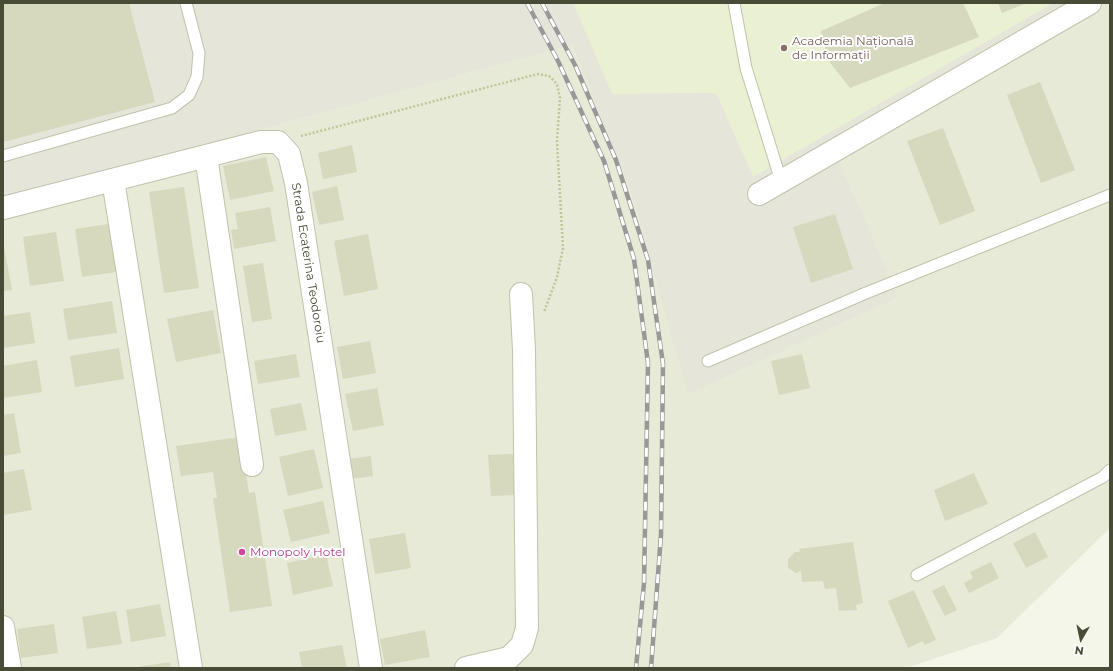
<!DOCTYPE html>
<meta charset="utf-8">
<style>
body{margin:0}
#map{position:relative;width:1113px;height:671px;overflow:hidden;background:#f3f6e9;font-family:Montserrat,sans-serif}
canvas{display:block}
.frame{position:absolute;inset:0;border:4px solid #484b36;pointer-events:none}
.north{position:absolute;left:1061px;top:619px;width:40px;height:40px;-webkit-text-stroke:3px #fff;paint-order:stroke;rotate:189deg;font-size:11px;font-weight:700;line-height:16px;text-align:center;color:#484b36}
.north::after{content:'';display:block;margin:auto;width:14px;height:18px;background:#484b36;clip-path:polygon(50% 0,100% 100%,50% 72%,0 100%)}
</style>
<div id="map">
<canvas width="1113" height="671"></canvas>
<div class="frame"></div>
<div class="north">N</div>
</div>
<script>
const ctx = document.querySelector('canvas').getContext('2d');
ctx.lineJoin = 'round';
function paint(path, color) {
  ctx.fillStyle = color;
  ctx.fill(path, 'evenodd');
}
function toPath(rows) {
  const path = new Path2D();
  for (const r of rows) {
    path.moveTo(r[0], r[1]);
    for (let i = 2; i < r.length; i += 2) path.lineTo(r[i], r[i + 1]);
  }
  return path;
}
function stroke(path, color, width, dash) {
  ctx.strokeStyle = color;
  ctx.lineWidth = width;
  ctx.lineCap = dash ? 'butt' : 'round';
  ctx.setLineDash(dash || []);
  ctx.stroke(path);
}
function write(font, color, halo, rows, align = 'center') {
  ctx.font = font + ' Montserrat,sans-serif';
  ctx.lineWidth = 4;
  ctx.setLineDash([]);
  ctx.textBaseline = 'middle';
  ctx.strokeStyle = halo;
  ctx.fillStyle = color;
  for (const [text, x, y, turn = 0] of rows) {
    ctx.save();
    ctx.translate(x, y);
    ctx.rotate((+turn || 0) * Math.PI / 180);
    ctx.textAlign = isNaN(turn) ? turn : align;
    if (halo) ctx.strokeText(text, 0, 0);
    ctx.fillText(text, 0, 0);
    ctx.restore();
  }
}
const residential = toPath([
 [1089,3,1110,3,1110,528,997,638,906,668,3,668,3,200,572,45,631,193,689,394,837,157]
]);
const industrial = toPath([
 [3,3,1089,3,837,157,898,297,688,394,631,193,572,45,3,200]
]);
const education = toPath([
 [573,3,1053,3,753,177,716,93,612,94]
]);
const building = toPath([
 [3,3,129,3,155,102,3,142],
 [885,3,963,3,979,37,850,88,828,60,821,31],
 [998,3,1027,3,1002,13],
 [1040,82,1075,170,1041,183,1007,95],
 [943,128,975,211,940,225,907,141],
 [352,145,357,172,323,179,318,153],
 [266,157,274,191,230,200,223,166],
 [337,186,344,220,319,225,312,192],
 [184,187,199,288,164,293,149,192],
 [270,207,276,241,234,249,231,230,238,229,235,213],
 [835,214,853,269,811,283,793,227],
 [108,224,116,272,82,277,75,229],
 [56,232,64,281,30,286,23,237],
 [368,234,378,289,344,296,334,241],
 [3,242,12,290,3,291],
 [263,263,272,319,252,322,243,266],
 [112,301,117,333,68,340,63,309],
 [213,310,221,353,176,362,167,319],
 [30,312,35,343,3,348,3,316],
 [370,341,376,373,343,379,337,347],
 [119,348,124,379,75,387,70,356],
 [296,354,300,377,258,384,254,361],
 [802,354,810,388,779,395,771,361],
 [37,360,42,392,3,398,3,366],
 [377,388,384,425,353,431,345,394],
 [301,403,307,430,275,436,270,409],
 [14,413,21,453,3,456,3,415],
 [240,437,249,493,255,492,272,606,230,612,213,498,217,498,213,472,181,476,176,446],
 [314,449,323,488,288,496,279,457],
 [513,454,515,495,491,496,488,455],
 [371,456,373,476,350,479,348,459],
 [24,469,32,510,3,515,3,473],
 [974,473,988,504,945,521,934,490],
 [323,501,330,533,291,542,283,510],
 [1035,532,1048,557,1026,568,1013,543],
 [405,533,411,568,375,574,369,539],
 [853,542,863,603,856,605,857,610,839,611,836,588,825,589,823,581,802,582,801,571,796,573,788,568,788,559,795,552,800,552,799,549],
 [326,554,333,586,293,595,287,563],
 [991,562,999,578,969,593,964,583,973,578,970,572],
 [944,585,957,610,945,616,932,591],
 [914,590,936,640,924,645,923,641,908,648,888,601],
 [160,604,166,636,131,642,126,610],
 [116,611,122,644,87,649,82,617],
 [54,624,58,653,21,658,17,629],
 [425,630,430,657,385,665,380,639],
 [342,645,347,668,302,668,299,652],
 [170,662,171,668,137,668,137,667]
]);
const path = toPath([
 [301,136,538,74,549,76,557,84,560,98,557,141,563,248,557,277,544,312]
]);
const lane = toPath([
 [734,3,746,68,781,181],
 [3,156,172,108,189,95,197,77,199,53,186,3],
 [708,361,866,293,1110,195],
 [917,575,1103,477,1110,470]
]);
const street = toPath([
 [206,156,252,465],
 [113,180,191,668],
 [759,194,1090,3],
 [3,208,261,142,278,142,289,154,296,183,371,668],
 [3,627,10,668],
 [466,668,509,658,522,645,527,628,524,350,521,294]
]);
const rail = toPath([
 [527,3,558,61,604,161,634,259,648,363,644,583,636,668],
 [542,3,575,65,616,160,648,260,663,364,661,535,651,668]
]);
const markers = [
 [784,48,4,"#8d6e63"],
 [242,552,4,"#d1479c"]
];
const educationNames = [
 ["Academia Națională",792,41],
 ["de Informații",792,55]
];
const streetNames = [
 ["Strada Ecaterina Teodoroiu",308,263,81]
];
const hotelNames = [
 ["Monopoly Hotel",250,552]
];
paint(residential, '#e7ead6');
paint(industrial, '#e5e5da');
paint(education, '#eaf0d2');
paint(building, '#d6d9bd');
stroke(lane, '#bec3aa', 13);
stroke(street, '#bec3aa', 24);
stroke(path, '#bfc69a', 2.5, [2, 2]);
stroke(lane, '#fff', 11);
stroke(street, '#fff', 22);
stroke(rail, '#989898', 4.5);
stroke(rail, '#fff', 3, [9]);
for (const [x, y, r, color] of markers) {
  const dot = new Path2D();
  dot.arc(x, y, r, 0, 2 * Math.PI);
  ctx.fillStyle = color;
  ctx.fill(dot);
  stroke(dot, '#fff', 1.5);
}
write('12px', '#785e54', '#fff', educationNames, 'left');
write('12px', '#484b36', '#fff', streetNames);
write('12px', '#b23c85', '#fff', hotelNames, 'left');
</script>
